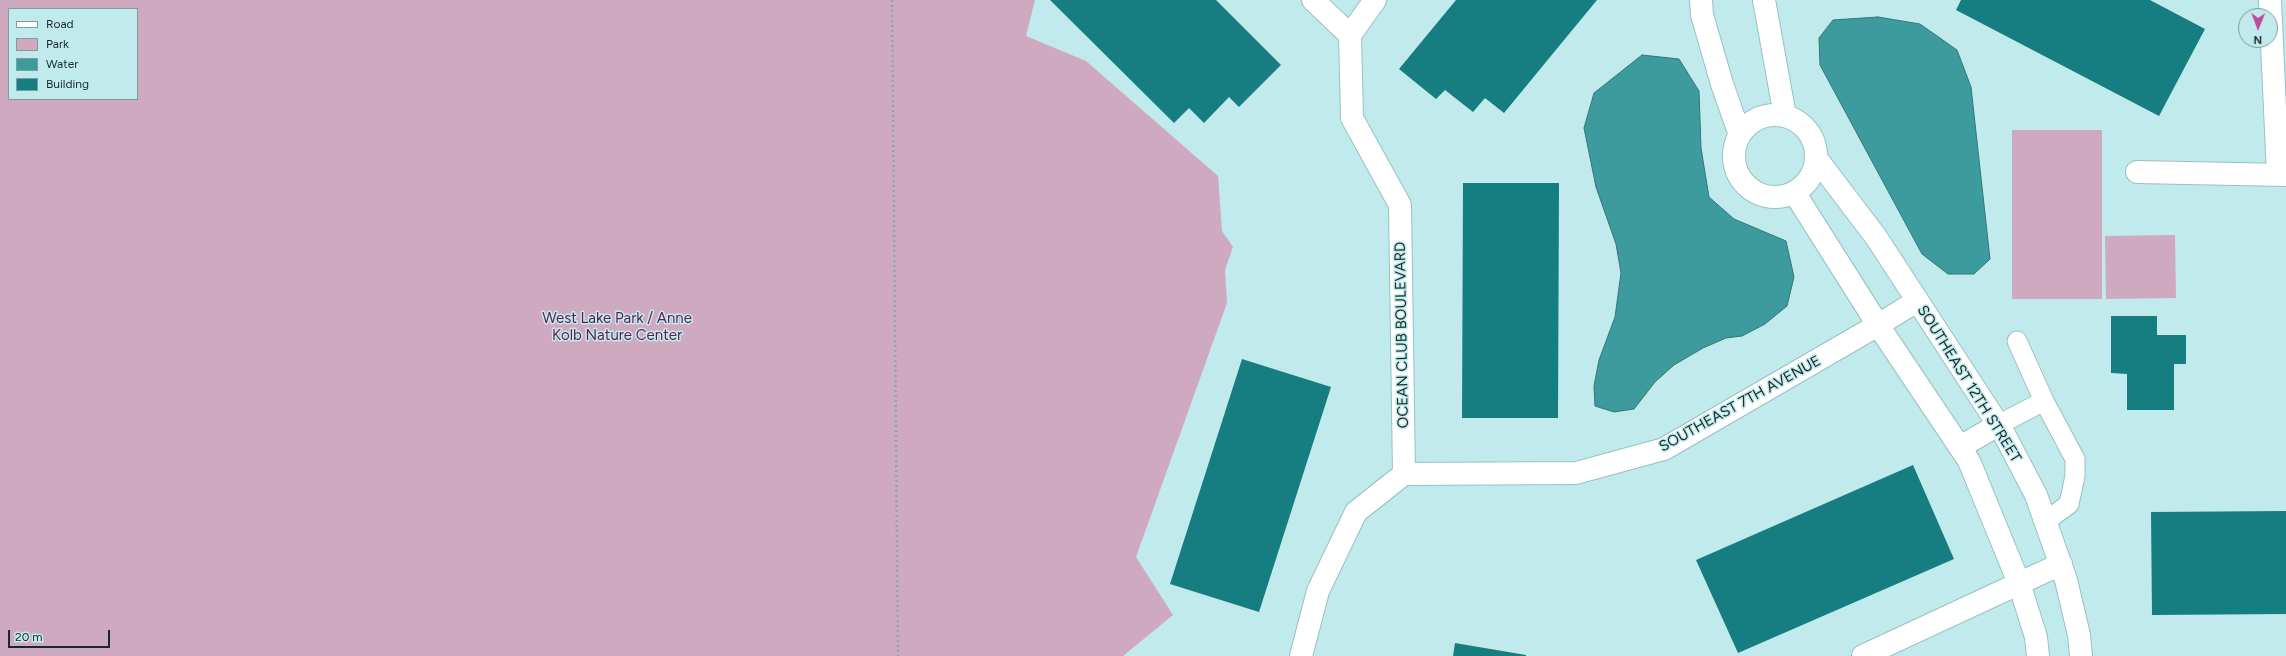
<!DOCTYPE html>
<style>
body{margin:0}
#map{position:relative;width:2286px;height:656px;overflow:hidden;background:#c1eaec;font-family:Figtree,sans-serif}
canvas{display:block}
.legend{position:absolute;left:8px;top:8px;width:130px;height:92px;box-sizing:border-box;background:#c1eaec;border:1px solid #7e9d9e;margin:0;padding:5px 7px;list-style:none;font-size:12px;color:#192929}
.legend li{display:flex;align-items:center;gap:8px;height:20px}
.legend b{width:20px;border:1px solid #7e9d9e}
.north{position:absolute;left:2238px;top:8px;width:40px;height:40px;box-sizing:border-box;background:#c1eaec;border:1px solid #7e9d9e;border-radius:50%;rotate:181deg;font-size:11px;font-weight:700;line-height:16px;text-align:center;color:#192929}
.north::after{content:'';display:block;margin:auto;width:14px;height:18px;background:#c2499e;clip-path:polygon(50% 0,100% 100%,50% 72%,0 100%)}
.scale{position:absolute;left:8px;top:630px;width:102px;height:18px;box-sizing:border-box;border:2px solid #192929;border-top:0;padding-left:5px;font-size:12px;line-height:14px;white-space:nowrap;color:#192929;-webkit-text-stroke:3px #c1eaec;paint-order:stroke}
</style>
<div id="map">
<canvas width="2286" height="656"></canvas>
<ul class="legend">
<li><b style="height:5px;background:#fff"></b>Road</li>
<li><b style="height:11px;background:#cfa9c0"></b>Park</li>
<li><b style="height:11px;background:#3d9a9d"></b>Water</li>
<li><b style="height:11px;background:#167d81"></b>Building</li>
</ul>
<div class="north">N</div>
<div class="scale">20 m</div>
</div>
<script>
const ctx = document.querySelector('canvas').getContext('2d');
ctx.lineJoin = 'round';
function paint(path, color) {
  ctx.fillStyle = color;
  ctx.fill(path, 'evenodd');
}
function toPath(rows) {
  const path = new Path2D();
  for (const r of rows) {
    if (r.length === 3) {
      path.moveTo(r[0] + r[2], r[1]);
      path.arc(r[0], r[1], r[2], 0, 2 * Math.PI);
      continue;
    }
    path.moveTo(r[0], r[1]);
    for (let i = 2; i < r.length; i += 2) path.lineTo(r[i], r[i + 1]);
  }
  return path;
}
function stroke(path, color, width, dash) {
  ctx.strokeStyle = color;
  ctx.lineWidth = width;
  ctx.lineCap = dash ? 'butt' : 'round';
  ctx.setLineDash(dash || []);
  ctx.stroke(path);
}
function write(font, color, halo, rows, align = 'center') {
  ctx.font = font + ' Figtree,sans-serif';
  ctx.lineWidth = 3;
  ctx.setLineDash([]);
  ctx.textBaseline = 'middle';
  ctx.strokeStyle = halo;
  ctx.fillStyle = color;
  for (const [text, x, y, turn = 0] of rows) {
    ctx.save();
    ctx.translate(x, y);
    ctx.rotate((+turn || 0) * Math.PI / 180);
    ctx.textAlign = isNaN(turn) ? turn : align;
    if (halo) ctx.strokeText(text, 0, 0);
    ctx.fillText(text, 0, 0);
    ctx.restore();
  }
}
const green = toPath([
 [0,0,1035,0,1026,36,1086,61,1218,176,1222,231,1233,247,1225,270,1227,303,1136,557,1173,615,1123,656,0,656],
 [9,9,137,9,137,99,9,99],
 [2012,130,2102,130,2102,299,2012,299],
 [2175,235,2176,298,2106,299,2105,236]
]);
const water = toPath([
 [1878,17,1920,24,1957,50,1971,87,1990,259,1974,274,1948,274,1922,254,1820,65,1819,38,1833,20,1878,17],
 [1642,55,1679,59,1699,91,1701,148,1709,197,1734,219,1786,241,1794,277,1787,306,1765,324,1742,336,1726,338,1703,348,1674,365,1655,382,1634,409,1614,412,1595,406,1594,386,1599,360,1615,317,1621,273,1616,244,1596,187,1584,128,1594,93,1642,55]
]);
const building = toPath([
 [1050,0,1216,0,1281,65,1239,107,1229,97,1204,123,1189,108,1174,123],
 [1456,0,1597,0,1504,113,1485,98,1473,112,1445,90,1436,99,1399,69],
 [1961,0,2150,0,2205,29,2159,116,1956,10],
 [1463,183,1559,183,1558,418,1462,418],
 [2111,316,2157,316,2157,335,2186,335,2186,364,2174,364,2174,410,2127,410,2127,374,2111,373],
 [1242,359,1331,387,1259,612,1170,584],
 [1913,465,1954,559,1738,653,1696,560],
 [2286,511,2286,614,2152,615,2151,512],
 [1455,643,1526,655,1526,656,1453,656]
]);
const path = toPath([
 [892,0,898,656]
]);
const service = toPath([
 [2017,341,2044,401,2075,459,2075,476,2069,504,2045,522],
 [1998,425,2044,401]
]);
const minor = toPath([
 [1313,0,1350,35],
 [1375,0,1350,35,1352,118,1400,205,1404,474],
 [1701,0,1702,15,1722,84,1740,135],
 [1764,0,1785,116],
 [2270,0,2278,175],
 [1775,156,41],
 [1816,158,1876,237,2003,432,2036,495,2066,580,2079,635,2081,656],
 [2137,172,2286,175],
 [1794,192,1878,325,1969,461,2019,583,2036,637,2038,656],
 [1960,447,1998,425],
 [1404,474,1576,473,1664,449,1878,325,1917,301],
 [1301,656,1318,591,1356,512,1404,474],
 [1863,656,2061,564]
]);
const parkNames = [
 ["West Lake Park / Anne",617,319],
 ["Kolb Nature Center",617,336]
];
const streetNames = [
 ["OCEAN CLUB BOULEVARD",1402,335,-91],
 ["SOUTHEAST 12TH STREET",1969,384,58],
 ["SOUTHEAST 7TH AVENUE",1740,404,-29]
];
paint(green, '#cfa9c0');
paint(water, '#3d9a9d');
stroke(water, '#32787a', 1);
paint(building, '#167d81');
stroke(service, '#98c1c2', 21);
stroke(minor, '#98c1c2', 24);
stroke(path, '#89a9aa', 2.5, [2, 3]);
stroke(service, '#fff', 19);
stroke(minor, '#fff', 22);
write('15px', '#621c4e', '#c1eaec', parkNames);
write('15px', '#192929', '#c1eaec', streetNames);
</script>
